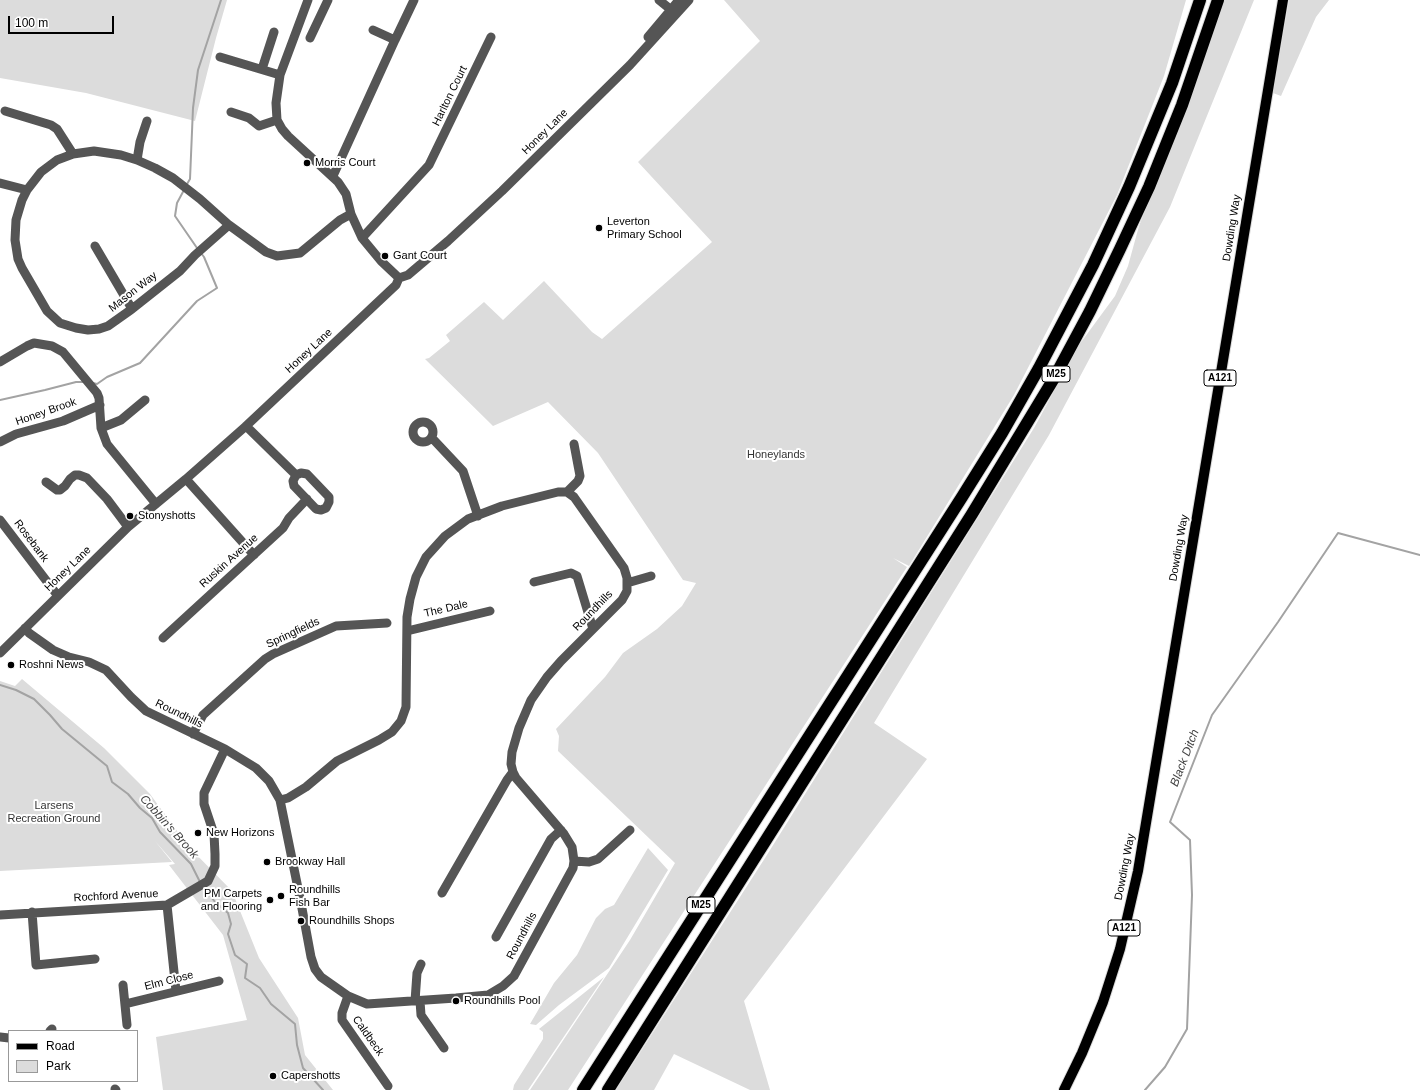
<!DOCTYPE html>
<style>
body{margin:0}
#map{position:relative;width:1420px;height:1090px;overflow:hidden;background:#fff;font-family:Arial,sans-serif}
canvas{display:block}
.legend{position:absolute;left:8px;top:1030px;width:130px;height:52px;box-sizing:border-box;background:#fff;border:1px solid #999;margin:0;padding:5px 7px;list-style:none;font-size:12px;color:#000}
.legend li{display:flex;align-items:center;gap:8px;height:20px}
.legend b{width:20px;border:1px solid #999}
.scale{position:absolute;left:8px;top:16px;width:106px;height:18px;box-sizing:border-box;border:2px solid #000;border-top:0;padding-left:5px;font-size:12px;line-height:14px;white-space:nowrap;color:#000;-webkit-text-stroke:3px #fff;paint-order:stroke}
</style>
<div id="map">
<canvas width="1420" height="1090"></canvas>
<ul class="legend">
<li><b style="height:5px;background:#000"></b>Road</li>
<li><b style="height:11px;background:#dcdcdc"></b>Park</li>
</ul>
<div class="scale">100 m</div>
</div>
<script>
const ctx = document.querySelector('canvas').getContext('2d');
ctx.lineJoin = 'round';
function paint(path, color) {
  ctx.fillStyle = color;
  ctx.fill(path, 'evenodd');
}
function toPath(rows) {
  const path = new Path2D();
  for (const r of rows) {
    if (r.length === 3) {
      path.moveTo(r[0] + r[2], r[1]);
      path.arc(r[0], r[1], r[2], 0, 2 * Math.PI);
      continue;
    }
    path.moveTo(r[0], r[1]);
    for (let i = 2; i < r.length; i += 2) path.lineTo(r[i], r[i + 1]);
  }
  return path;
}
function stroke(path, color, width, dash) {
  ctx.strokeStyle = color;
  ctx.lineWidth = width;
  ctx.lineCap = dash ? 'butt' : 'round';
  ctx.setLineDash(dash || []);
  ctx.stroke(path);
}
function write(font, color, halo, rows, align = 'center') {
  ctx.font = font + ' Arial,sans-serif';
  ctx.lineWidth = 4;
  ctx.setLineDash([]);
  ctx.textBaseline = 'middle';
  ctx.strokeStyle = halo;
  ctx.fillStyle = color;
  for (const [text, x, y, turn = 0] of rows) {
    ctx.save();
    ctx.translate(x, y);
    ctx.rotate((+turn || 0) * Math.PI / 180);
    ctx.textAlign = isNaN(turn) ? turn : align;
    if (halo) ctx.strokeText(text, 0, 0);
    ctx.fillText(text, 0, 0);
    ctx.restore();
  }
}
const green = toPath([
 [0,0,227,0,216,38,195,121,86,93,0,78],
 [724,0,1186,0,1164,76,1117,195,1014,395,909,566,893,558,907,567,568,1090,530,1090,630,940,675,863,558,751,559,736,556,729,605,677,623,653,657,629,682,606,696,583,683,580,598,453,548,402,493,426,425,359,429,358,450,341,446,335,484,302,503,320,544,281,592,332,602,339,712,242,638,162,760,41],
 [1224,0,1254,0,1170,207,1049,435,874,723,927,759,744,1001,770,1090,750,1090,674,1054,654,1090,616,1090,765,858,1034,428,1079,345,1115,296,1128,266,1139,226,1197,78],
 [1289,0,1329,0,1316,17,1281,96,1273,93],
 [22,679,104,748,150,794,189,847,232,891,259,958,298,1018,305,1055,333,1090,163,1090,156,1037,247,1020,223,935,169,865,175,864,155,841,172,862,0,871,0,681,15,686],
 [648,848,668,870,609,968,559,1005,536,1025,530,1024,554,983,577,955,596,918,605,909,614,905],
 [604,977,528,1090,513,1090,514,1085,543,1039,543,1032,539,1029]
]);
const stream = toPath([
 [187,184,190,179,193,108,198,70,221,0],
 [184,190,177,203,175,216,197,248],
 [93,383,97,384,107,377,140,363,197,301,217,288,204,257,201,253],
 [0,400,45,390,76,382,85,382],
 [0,685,16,690,34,699,50,715,62,729,107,766,112,782,128,794,140,808,152,818,160,832,191,864,200,882],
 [203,886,215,902,228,913,231,924,228,934,235,955,247,964,245,978,260,988,271,1004,295,1024,297,1045,303,1068,323,1090],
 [1145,1090,1165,1067,1187,1029,1192,895,1190,840,1170,822,1212,715,1278,622,1338,533,1420,555]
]);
const minor = toPath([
 [308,0,280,75,276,103,277,120,282,129,288,136,338,182,346,194,351,214,362,238,381,261,399,278],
 [659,0,675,13],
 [648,37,679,0],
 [310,38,328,0],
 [395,40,414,0],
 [220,57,280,75],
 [262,69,274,32],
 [5,111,51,125,57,129,73,154],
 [231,112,249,118,259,126,277,120],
 [137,160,140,142,147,121],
 [333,176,395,40,373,30],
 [0,183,27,190],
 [229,225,200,199,173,178,155,168,137,160,121,155,94,151,73,154,57,160,41,172,27,190,22,200,16,220,15,240,18,259,22,268,47,311,60,323,76,328,88,330,99,329,108,326,132,309,180,271,195,255,229,225,266,252,277,256,300,253,340,220,351,214],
 [362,238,429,165,491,37],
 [95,246,132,309],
 [0,362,27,346,34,343,52,346,63,352,97,393,99,398,101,428,107,444,156,504],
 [423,432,10],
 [246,426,296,475,301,473,307,474,329,497,329,502,326,508,321,510,316,509,294,486,293,481,296,475],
 [101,428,121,420,145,400],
 [432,438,463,471,478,516],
 [0,442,16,434,63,421,100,405],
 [186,479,254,555],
 [46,482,57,490,60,490,65,486,70,479,75,475,79,475,87,478,107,499,128,527],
 [567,492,578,481,580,476,574,444],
 [0,520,58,596],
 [534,582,571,573,577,576,593,629],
 [627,583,651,576],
 [25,628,29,633,53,650,69,657,89,662,106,670,131,697,146,711,225,749,256,768,269,781,280,800,301,903,311,957,315,969,321,977,348,996,367,1004,456,998,488,995,503,986,514,976,573,868,574,861,572,847,564,834,516,778,513,772,511,764,512,752,519,728,531,700,547,677,561,661,622,600,627,591,627,578,624,568,574,497,567,492,558,492,502,506,468,519,445,536,426,557,416,577,410,599,407,617,406,707,401,721,392,732,379,740,337,761,306,787,288,798,280,800],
 [407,631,490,611],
 [163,638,283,528,289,518,307,499],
 [0,653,128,527,186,479,246,426,396,285,399,278,408,275,448,241,502,191,630,65,689,0],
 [193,734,203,715,265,659,273,654,336,626,387,623],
 [574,861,589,862,598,859,630,830],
 [442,893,507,780,513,772],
 [167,905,176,991],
 [32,912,36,965,95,959],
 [0,915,167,905,208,881,215,866,215,854,214,834,204,804,204,793,225,749],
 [496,937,551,839,561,830],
 [123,985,127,1025],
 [348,996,342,1013,342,1020,388,1086],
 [415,1001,417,973,421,964],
 [420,1001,421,1015,444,1048],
 [125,1004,219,981],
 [50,1031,52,1029],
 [0,1037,9,1038],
 [115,1089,116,1090]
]);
const major = toPath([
 [1064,1090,1082,1053,1103,1002,1120,949,1138,871,1283,0]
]);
const highway = toPath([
 [583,1090,962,497,1002,433,1039,368,1093,265,1129,187,1172,83,1200,0],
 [608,1090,972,514,1053,380,1090,311,1120,249,1149,187,1182,105,1218,0]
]);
const markers = [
 [307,163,4,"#000"],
 [599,228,4,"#000"],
 [385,256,4,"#000"],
 [130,516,4,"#000"],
 [11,665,4,"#000"],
 [198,833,4,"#000"],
 [267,862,4,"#000"],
 [281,896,4,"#000"],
 [270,900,4,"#000"],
 [301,921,4,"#000"],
 [456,1001,4,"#000"],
 [273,1076,4,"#000"]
];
const shields = [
 [1056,374,28],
 [1220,378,32],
 [701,905,28],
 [1124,928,32]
];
const shieldNames = [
 ["M25",1056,374],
 ["A121",1220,378],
 ["M25",701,905],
 ["A121",1124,928]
];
const streetNames = [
 ["Harlton Court",450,96,-64],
 ["Honey Lane",545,132,-45],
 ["Dowding Way",1232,228,-81],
 ["Mason Way",133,292,-38],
 ["Honey Lane",309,351,-43],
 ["Honey Brook",46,412,-19],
 ["Rosebank",31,541,53],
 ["Dowding Way",1179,548,-80],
 ["Ruskin Avenue",229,561,-42],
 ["Honey Lane",68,569,-44],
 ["The Dale",446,609,-13],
 ["Roundhills",593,611,-46],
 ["Springfields",293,633,-25],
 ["Roundhills",179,714,26],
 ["Dowding Way",1125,867,-79],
 ["Rochford Avenue",116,896,-3],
 ["Roundhills",522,936,-62],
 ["Elm Close",169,981,-14],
 ["Caldbeck",368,1036,55]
];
const poiNames = [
 ["Morris Court",315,163],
 ["Leverton",607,222],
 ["Primary School",607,235],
 ["Gant Court",393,256],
 ["Stonyshotts",138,516],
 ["Roshni News",19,665],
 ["New Horizons",206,833],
 ["Brookway Hall",275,862],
 ["Roundhills",289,890],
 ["Fish Bar",289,903],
 ["PM Carpets",262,894,"right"],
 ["and Flooring",262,907,"right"],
 ["Roundhills Shops",309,921],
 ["Roundhills Pool",464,1001],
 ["Capershotts",281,1076]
];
const parkNames = [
 ["Honeylands",776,455],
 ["Larsens",54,806],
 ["Recreation Ground",54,819]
];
const waterNames = [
 ["Black Ditch",1185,758,-69],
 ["Cobbin's Brook",169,827,48]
];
paint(green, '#dcdcdc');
stroke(stream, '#a3a3a3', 2);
stroke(major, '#dbdbdb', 12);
stroke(highway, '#dbdbdb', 14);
stroke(minor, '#555', 9);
stroke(major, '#000', 10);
stroke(highway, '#000', 12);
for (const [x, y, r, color] of markers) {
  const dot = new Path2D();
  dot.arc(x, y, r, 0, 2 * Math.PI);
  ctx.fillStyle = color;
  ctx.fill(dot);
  stroke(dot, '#fff', 1.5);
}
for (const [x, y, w] of shields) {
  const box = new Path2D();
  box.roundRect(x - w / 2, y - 8, w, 16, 3);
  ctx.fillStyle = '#fff';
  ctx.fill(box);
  stroke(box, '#000', 1);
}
write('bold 10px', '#000', null, shieldNames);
write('11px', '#000', '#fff', streetNames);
write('11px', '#000', '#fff', poiNames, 'left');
write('11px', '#333', '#fff', parkNames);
write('italic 12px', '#444', '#fff', waterNames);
</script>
